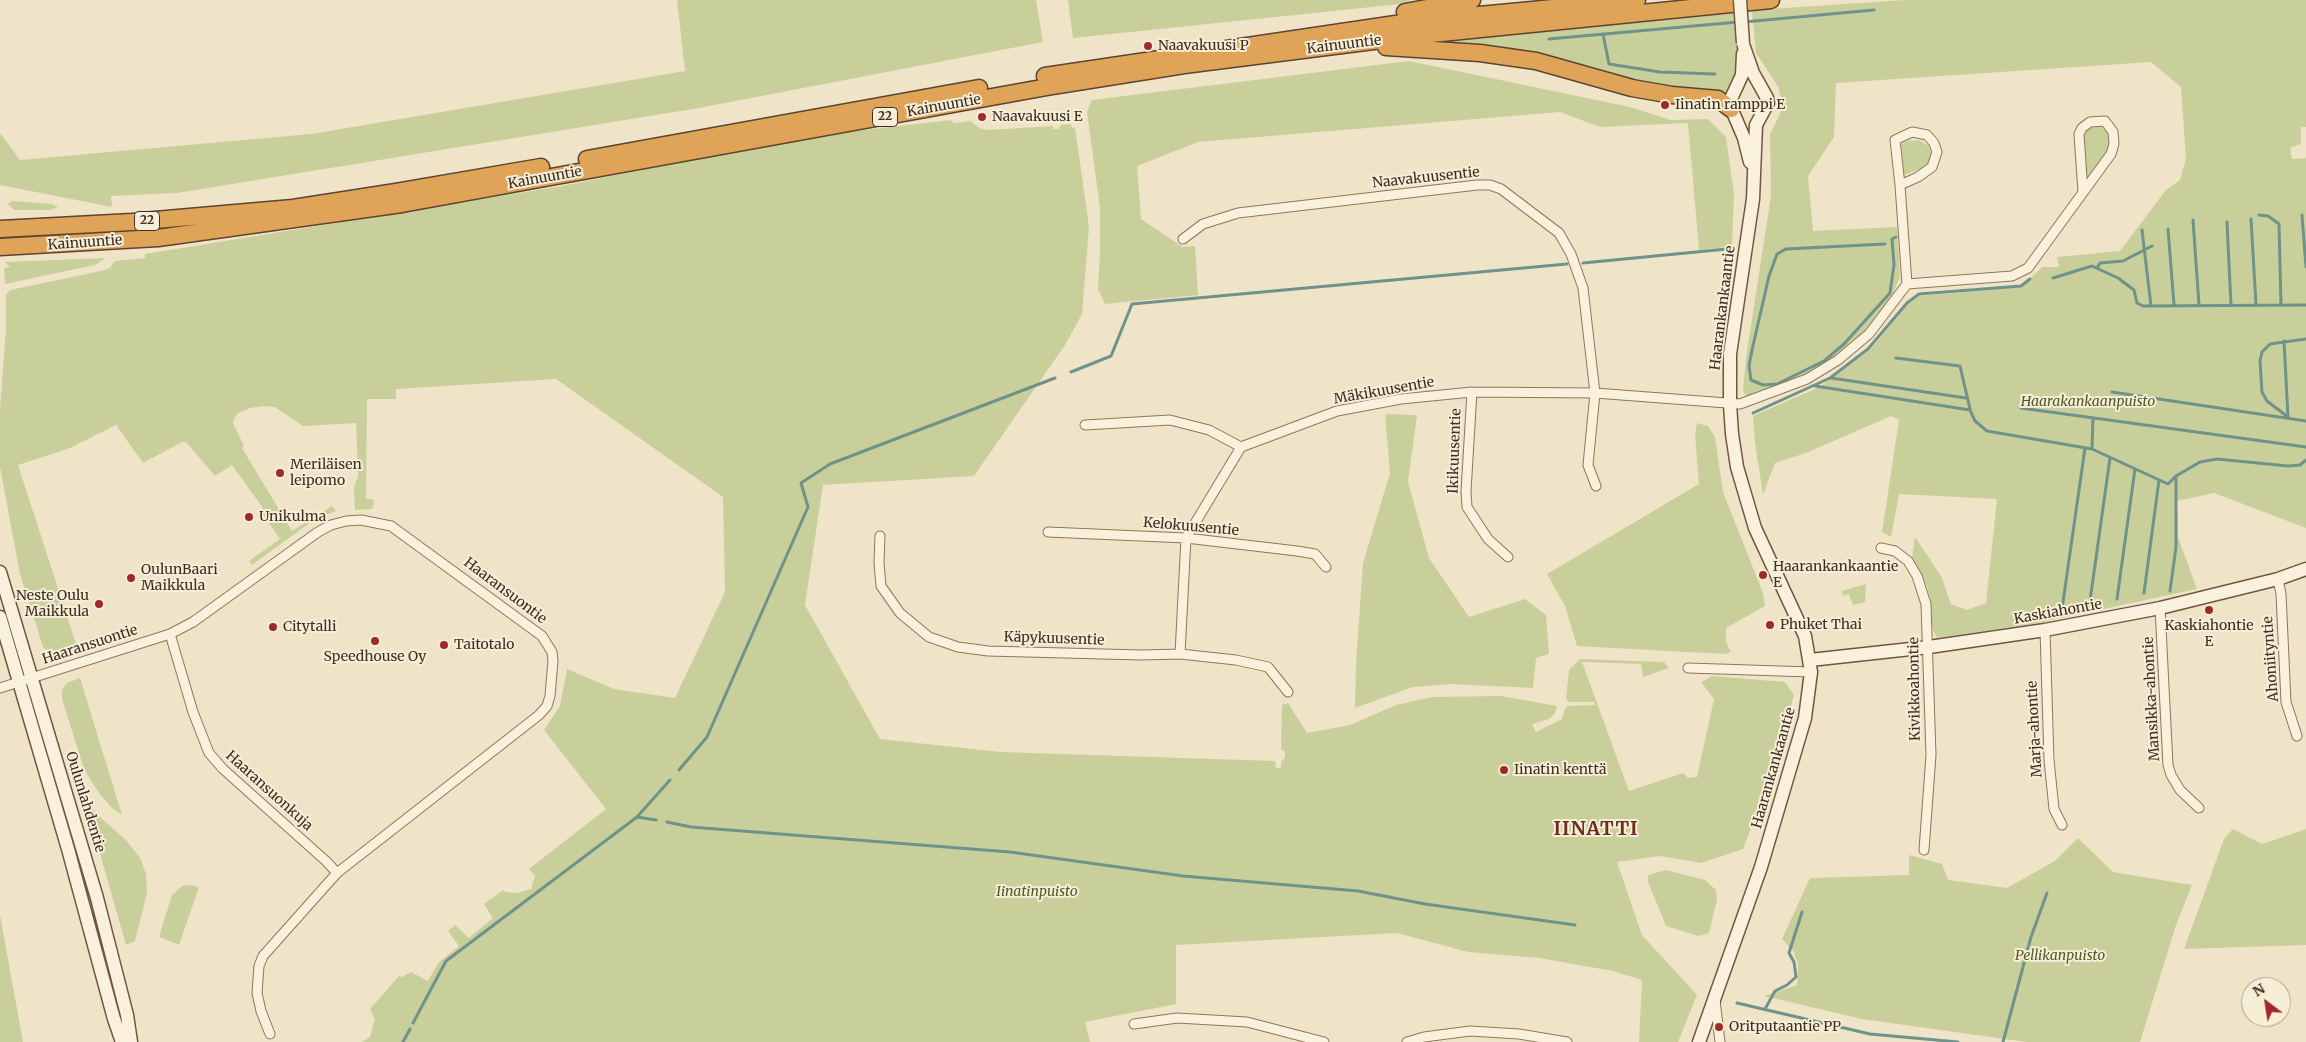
<!DOCTYPE html>
<meta charset="utf-8">
<style>
body{margin:0}
#map{position:relative;width:2306px;height:1042px;overflow:hidden;background:#f0e4c8;font-family:Merriweather,serif}
canvas{display:block}
.north{position:absolute;left:2241px;top:977px;width:50px;height:50px;box-sizing:border-box;background:#f7eed8;border:1px solid #ada18e;border-radius:50%;rotate:329deg;font-size:14px;font-weight:700;line-height:20px;text-align:center;color:#3d2e20}
.north::after{content:'';display:block;margin:auto;width:18px;height:22px;background:#9e2a2b;clip-path:polygon(50% 0,100% 100%,50% 72%,0 100%)}
</style>
<div id="map">
<canvas width="2306" height="1042"></canvas>
<div class="north">N</div>
</div>
<script>
const ctx = document.querySelector('canvas').getContext('2d');
ctx.lineJoin = 'round';
function paint(path, color) {
  ctx.fillStyle = color;
  ctx.fill(path, 'evenodd');
}
function toPath(rows) {
  const path = new Path2D();
  for (const r of rows) {
    path.moveTo(r[0], r[1]);
    for (let i = 2; i < r.length; i += 2) path.lineTo(r[i], r[i + 1]);
  }
  return path;
}
function stroke(path, color, width, dash) {
  ctx.strokeStyle = color;
  ctx.lineWidth = width;
  ctx.lineCap = dash ? 'butt' : 'round';
  ctx.setLineDash(dash || []);
  ctx.stroke(path);
}
function write(font, color, halo, rows, align = 'center') {
  ctx.font = font + ' Merriweather,serif';
  ctx.lineWidth = 4;
  ctx.setLineDash([]);
  ctx.textBaseline = 'middle';
  ctx.strokeStyle = halo;
  ctx.fillStyle = color;
  for (const [text, x, y, turn = 0] of rows) {
    ctx.save();
    ctx.translate(x, y);
    ctx.rotate((+turn || 0) * Math.PI / 180);
    ctx.textAlign = isNaN(turn) ? turn : align;
    if (halo) ctx.strokeText(text, 0, 0);
    ctx.fillText(text, 0, 0);
    ctx.restore();
  }
}
const green = toPath([
 [677,0,1036,0,1043,42,699,108,177,193,111,196,112,207,0,185,0,133,20,160,311,134,685,71],
 [1068,0,1411,0,1401,4,1073,38],
 [1906,0,2306,0,2306,127,2301,127,2301,144,2290,148,2292,159,2306,158,2306,528,2214,493,2177,501,2178,537,2197,589,2038,623,1937,638,1932,627,1931,602,1927,586,1912,558,1915,537,1941,576,1951,604,1967,610,1986,603,1997,499,1899,494,1891,537,1882,532,1899,420,1891,416,1806,453,1775,463,1763,495,1755,443,1753,416,1817,388,1838,374,1871,349,1906,306,1919,296,2022,287,2042,267,2059,267,2057,257,2120,251,2166,190,2180,180,2186,159,2181,87,2151,62,1836,83,1834,137,1808,176,1813,231,1897,227,1900,277,1890,301,1867,330,1836,356,1805,375,1746,397,1743,390,1746,358,1771,196,1770,134,1780,114,1781,104,1779,88,1756,53,1752,13,1754,10],
 [1736,13,1738,71,1724,98,1673,92,1417,44,1660,18],
 [1409,61,1630,107,1671,120,1708,119,1726,137,1734,194,1732,246,1699,250,1688,123,1600,127,1560,112,1198,142,1137,166,1141,219,1183,247,1195,246,1198,295,1105,304,1098,289,1100,253,1100,208,1087,112,1092,100],
 [951,120,954,123,970,121,981,129,989,130,1053,126,1053,129,1059,129,1060,125,1071,124,1072,128,1075,127,1089,227,1082,314,1065,345,974,476,823,485,805,605,880,739,1000,752,1275,761,1276,768,1281,768,1281,762,1285,758,1285,752,1281,749,1282,705,1288,703,1307,733,1350,725,1396,705,1432,697,1501,696,1557,706,1555,713,1549,719,1532,724,1536,732,1562,719,1565,709,1568,706,1595,705,1594,702,1569,702,1566,699,1569,670,1580,659,1664,662,1669,668,1643,677,1641,664,1582,662,1629,791,1683,773,1688,778,1697,777,1714,699,1701,682,1712,676,1785,682,1794,695,1769,779,1743,849,1701,863,1660,856,1617,862,1642,935,1697,995,1678,1042,1639,1042,1642,980,1613,971,1539,958,1468,952,1397,933,1176,945,1176,1004,1085,1022,1090,1042,362,1042,370,1037,375,1019,370,1009,399,976,402,977,411,972,428,981,438,963,459,946,448,931,455,925,469,938,493,918,484,904,503,890,505,892,517,893,531,889,535,876,529,869,606,809,544,730,560,706,567,669,614,689,675,698,725,592,723,497,556,379,396,389,396,399,367,399,366,499,373,499,374,503,372,509,355,510,354,488,358,476,356,423,303,426,275,407,264,406,250,408,238,413,234,419,233,423,244,446,242,448,292,531,332,506,336,511,311,522,252,565,249,561,280,539,260,511,263,508,232,465,215,476,186,442,182,442,143,463,116,425,70,448,18,465,78,650,57,655,49,653,43,647,20,574,0,467,0,410,6,327,6,295,10,290,101,271,110,268,115,261,145,258,145,254,562,186,711,156,733,154,741,150,830,134],
 [2101,125,2108,133,2109,149,2088,177,2083,149,2083,135,2088,126],
 [1919,140,1929,146,1932,157,1928,166,1904,175,1901,144,1907,141],
 [12,201,52,204,58,207,50,210,14,210,8,204],
 [106,258,95,265,5,284,4,268,10,267,5,262],
 [1385,414,1417,415,1408,482,1429,558,1469,617,1525,599,1546,615,1549,654,1536,658,1533,688,1451,684,1413,687,1355,708,1356,663,1363,563,1390,473],
 [1697,423,1708,426,1715,437,1723,492,1763,593,1765,606,1726,628,1726,642,1731,652,1724,654,1577,646,1565,606,1547,574,1699,484,1695,435],
 [1866,584,1865,602,1853,605,1849,594,1843,596,1841,591],
 [80,678,122,815,112,808,99,793,84,769,62,699,62,690,67,683],
 [85,801,102,819,126,840,140,858,146,874,147,893,135,941,126,945],
 [2233,829,2262,844,2306,829,2306,945,2184,949,2224,839],
 [2078,838,2113,872,2192,885,2176,925,2140,1042,2026,1042,1862,1019,1764,996,1797,985,1798,964,1793,951,1782,939,1810,878,1909,875,1909,855,1942,864,1948,880,2007,888,2055,861],
 [1666,870,1705,880,1716,890,1717,900,1709,933,1698,936,1666,926,1648,882,1648,875],
 [190,885,199,887,179,945,159,937,172,895,182,886],
 [0,915,23,1042,0,1042]
]);
const stream = toPath([
 [1744,22,1874,10],
 [1603,34,1609,64,1660,72,1715,74],
 [1549,39,1738,22],
 [2259,215,2268,216,2279,224,2281,305],
 [2302,215,2306,267],
 [2251,219,2256,305],
 [2193,220,2199,305],
 [2227,222,2231,305],
 [2168,229,2174,305],
 [2142,230,2151,306],
 [1885,244,1786,249,1777,254,1769,276,1752,350,1749,366,1751,380,1763,385,1777,384,1824,361,1844,344,1890,293,1894,265,1892,239,1896,237],
 [1583,263,1727,249],
 [2097,268,2100,263,2123,261,2152,246],
 [2053,278,2092,266,2118,278,2134,290,2137,303,2143,306,2306,305],
 [2284,341,2288,417],
 [1896,358,1960,366,1970,409],
 [1071,372,1111,356,1132,304,1567,264],
 [1831,378,1966,398],
 [1815,386,1970,410,1975,421,1987,431,2092,449,2168,484,2176,476,2200,462,2217,459,2288,466,2300,465,2306,460],
 [2112,392,2306,421],
 [2021,408,2306,447],
 [1753,413,1830,378,1868,349,1907,303,1919,294,2021,286,2030,279],
 [2288,417,2267,401,2262,392,2260,361,2262,352,2270,344,2306,339],
 [2092,449,2093,418],
 [2170,591,2176,547,2176,477],
 [2144,593,2159,480],
 [2117,599,2135,469],
 [2089,608,2110,458],
 [2062,609,2085,448],
 [679,770,707,737,808,507,801,483,830,464,1055,378],
 [637,817,670,780],
 [667,822,691,827,1010,852,1183,876,1358,891,1425,904,1575,925],
 [1737,1003,1870,1034,1958,1042],
 [1765,1009,1775,991,1787,985,1796,977,1794,962,1789,953,1802,912],
 [413,1023,446,961,637,817,656,820],
 [403,1042,410,1029],
 [2003,1042,2031,937,2047,893]
]);
const street = toPath([
 [1900,185,1895,140,1912,132,1927,135,1934,143,1937,152,1932,167,1918,177,1900,185,1907,284],
 [1183,239,1203,224,1238,213,1477,185,1490,185,1501,189,1559,233,1571,254,1583,288,1595,393,1588,465,1596,486],
 [1472,392,1466,491,1467,507,1488,539,1508,557],
 [1085,425,1170,420,1209,430,1241,447],
 [1048,532,1186,538,1297,551,1315,554,1326,567],
 [880,536,879,563,881,586,900,613,929,637,958,647,988,651,1141,655,1180,654,1236,660,1268,667,1288,692],
 [1881,548,1895,551,1908,561,1917,576,1926,604,1931,755,1924,850],
 [2278,579,2281,594,2286,702,2297,736],
 [2160,608,2168,765,2171,775,2180,790,2199,808],
 [2045,630,2049,760,2054,809,2062,825],
 [170,634,193,712,209,753,223,769,327,862,337,873],
 [1180,654,1186,538,1241,447,1337,411,1401,399,1472,392,1595,393,1740,404,1807,379,1838,360,1869,334,1907,284,2012,276,2028,268,2111,154,2114,144,2113,132,2105,121,2090,122,2082,128,2079,134,2083,192],
 [1688,668,1811,672],
 [0,688,170,634,193,622,318,532,331,525,346,521,361,520,391,526,542,636,552,652,553,661,550,696,547,706,539,715,337,873,263,956,259,966,257,993,261,1011,270,1034],
 [1715,1000,1720,1042],
 [1134,1024,1177,1018,1247,1022,1324,1042],
 [1407,1042,1424,1037,1470,1031,1519,1034,1567,1042]
]);
const secondary = toPath([
 [1743,54,1742,75,1729,103,1744,138,1750,162],
 [0,572,97,898,127,1015,131,1042],
 [0,617,68,849,114,1019,122,1042],
 [1810,660,1929,647,2045,630,2160,608,2278,579,2306,569],
 [1699,1042,1761,867,1805,718,1811,672,1805,636,1755,528,1737,467,1732,434,1730,404,1730,354,1753,199,1756,125,1768,103,1767,98,1753,73,1744,47]
]);
const highway = toPath([
 [1405,12,1472,0],
 [1386,47,1480,53,1536,61,1632,88,1672,95,1718,99,1731,109],
 [1045,76,1416,21,1637,0],
 [587,159,979,88],
 [0,229,132,222,293,208,396,192,541,167],
 [0,247,158,238,402,204,1047,87,1184,65,1421,35,1771,0]
]);
const secondaryBridge = toPath([
 [1740,0,1743,43]
]);
const markers = [
 [1148,46,5,"#9e2a2b"],
 [1665,105,5,"#9e2a2b"],
 [982,117,5,"#9e2a2b"],
 [280,473,5,"#9e2a2b"],
 [249,517,5,"#9e2a2b"],
 [1763,575,5,"#9e2a2b"],
 [131,578,5,"#9e2a2b"],
 [99,604,5,"#9e2a2b"],
 [2209,610,5,"#9e2a2b"],
 [1770,625,5,"#9e2a2b"],
 [273,627,5,"#9e2a2b"],
 [375,641,5,"#9e2a2b"],
 [444,645,5,"#9e2a2b"],
 [1504,770,5,"#9e2a2b"],
 [1719,1027,5,"#9e2a2b"]
];
const shields = [
 [885,117,25],
 [147,221,25]
];
const shieldNames = [
 ["22",885,117],
 ["22",147,221]
];
const streetNames = [
 ["Kainuuntie",1344,45,-7],
 ["Kainuuntie",944,106,-10],
 ["Kainuuntie",545,178,-10],
 ["Naavakuusentie",1426,178,-6],
 ["Kainuuntie",85,243,-4],
 ["Haarankankaantie",1723,308,-83],
 ["Mäkikuusentie",1384,391,-10],
 ["Ikikuusentie",1455,451,-88],
 ["Kelokuusentie",1191,527,5],
 ["Haaransuontie",505,591,37],
 ["Kaskiahontie",2058,612,-10],
 ["Käpykuusentie",1054,639,2],
 ["Haaransuontie",90,645,-18],
 ["Ahoniityntie",2271,659,-94],
 ["Kivikkoahontie",1915,689,-91],
 ["Mansikka-ahontie",2152,699,-93],
 ["Marja-ahontie",2035,729,-93],
 ["Haarankankaantie",1774,768,-74],
 ["Haaransuonkuja",269,791,42],
 ["Oulunlahdentie",85,802,73]
];
const poiNames = [
 ["Naavakuusi P",1158,46],
 ["Iinatin ramppi E",1675,105],
 ["Naavakuusi E",992,117],
 ["Meriläisen",290,465],
 ["leipomo",290,481],
 ["Unikulma",259,517],
 ["Haarankankaantie",1773,567],
 ["E",1773,583],
 ["OulunBaari",141,570],
 ["Maikkula",141,586],
 ["Neste Oulu",89,596,"right"],
 ["Maikkula",89,612,"right"],
 ["Phuket Thai",1780,625],
 ["Kaskiahontie",2209,626,"center"],
 ["E",2209,642,"center"],
 ["Citytalli",283,627],
 ["Taitotalo",454,645],
 ["Speedhouse Oy",375,657,"center"],
 ["Iinatin kenttä",1514,770],
 ["Oritputaantie PP",1729,1027]
];
const parkNames = [
 ["Haarakankaanpuisto",2088,402],
 ["Iinatinpuisto",1037,892],
 ["Pellikanpuisto",2060,956]
];
const districtNames = [
 ["IINATTI",1596,830]
];
paint(green, '#c9cf9b');
stroke(stream, '#6f938a', 3);
stroke(street, '#8d765c', 11);
stroke(secondary, '#6f573f', 15);
stroke(highway, '#5b4430', 19);
stroke(street, '#faf1dc', 9);
stroke(secondary, '#faf1dc', 12);
stroke(highway, '#e0a458', 16);
stroke(secondaryBridge, '#6f573f', 15, []);
stroke(secondaryBridge, '#faf1dc', 12);
for (const [x, y, r, color] of markers) {
  const dot = new Path2D();
  dot.arc(x, y, r, 0, 2 * Math.PI);
  ctx.fillStyle = color;
  ctx.fill(dot);
  stroke(dot, '#f7eed8', 2);
}
for (const [x, y, w] of shields) {
  const box = new Path2D();
  box.roundRect(x - w / 2, y - 9.5, w, 19, 4);
  ctx.fillStyle = '#f7eed8';
  ctx.fill(box);
  stroke(box, '#3d2e20', 1);
}
write('bold 12px', '#3d2e20', null, shieldNames);
write('14px', '#3d2e20', '#f7eed8', streetNames);
write('14px', '#3d2e20', '#f7eed8', poiNames, 'left');
write('italic 14px', '#4d5a26', '#f7eed8', parkNames);
ctx.letterSpacing = '1px';
write('bold 19px', '#6b2e1e', '#f7eed8', districtNames);
ctx.letterSpacing = '0px';
</script>
